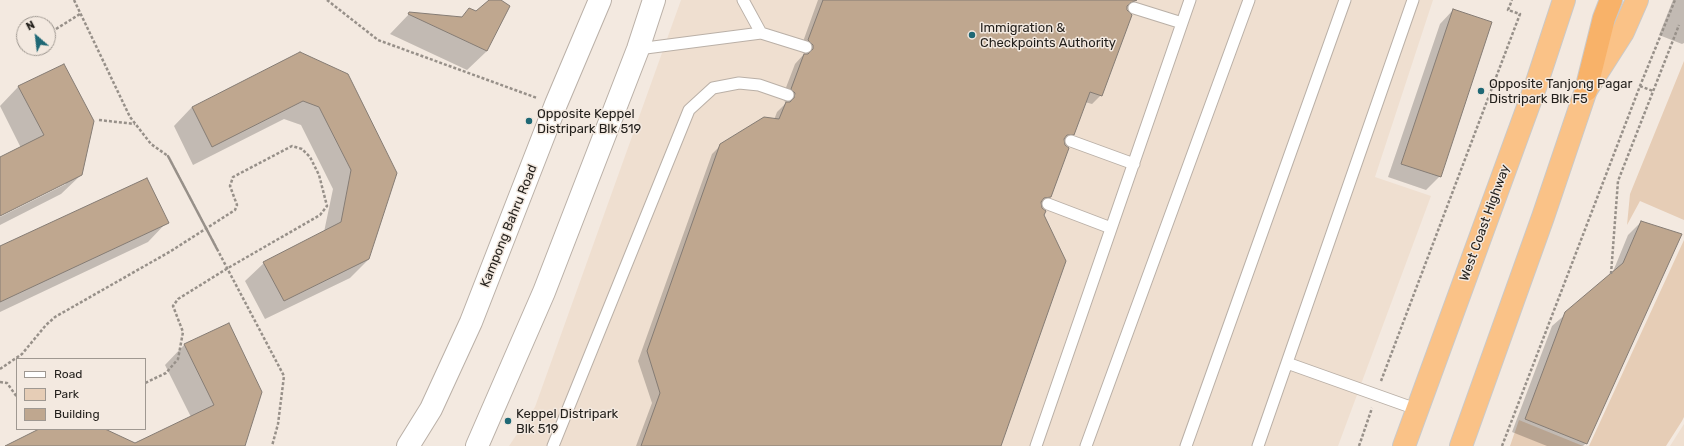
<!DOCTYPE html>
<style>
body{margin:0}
#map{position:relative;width:1684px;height:446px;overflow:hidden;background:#f3e9e0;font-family:Rubik,sans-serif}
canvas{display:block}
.legend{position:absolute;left:16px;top:358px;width:130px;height:72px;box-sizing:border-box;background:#f3e9e0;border:1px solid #9f9891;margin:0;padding:5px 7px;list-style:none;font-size:12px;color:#221f1b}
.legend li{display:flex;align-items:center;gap:8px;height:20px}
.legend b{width:20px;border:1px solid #9f9891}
.north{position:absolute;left:16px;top:16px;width:40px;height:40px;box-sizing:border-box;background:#f3e9e0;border:1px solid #9f9891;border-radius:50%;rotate:332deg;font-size:11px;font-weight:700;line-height:16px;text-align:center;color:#221f1b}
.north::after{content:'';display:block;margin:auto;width:14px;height:18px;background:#1f6875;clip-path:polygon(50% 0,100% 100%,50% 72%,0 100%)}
</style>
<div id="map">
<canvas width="1684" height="446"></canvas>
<ul class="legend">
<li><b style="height:5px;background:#fff"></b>Road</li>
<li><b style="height:11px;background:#e6cdb6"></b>Park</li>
<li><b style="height:11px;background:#bfa78f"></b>Building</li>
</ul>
<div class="north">N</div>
</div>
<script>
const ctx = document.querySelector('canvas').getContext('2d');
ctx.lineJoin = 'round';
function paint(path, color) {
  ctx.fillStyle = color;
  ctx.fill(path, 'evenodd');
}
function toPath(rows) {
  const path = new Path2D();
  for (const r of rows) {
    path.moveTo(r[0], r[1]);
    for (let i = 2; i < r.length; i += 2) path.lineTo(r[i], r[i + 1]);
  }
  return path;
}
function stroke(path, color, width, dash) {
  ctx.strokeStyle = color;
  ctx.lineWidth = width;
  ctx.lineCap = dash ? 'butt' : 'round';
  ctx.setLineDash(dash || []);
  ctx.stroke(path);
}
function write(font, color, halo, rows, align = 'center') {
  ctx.font = font + ' Rubik,sans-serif';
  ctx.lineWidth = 3;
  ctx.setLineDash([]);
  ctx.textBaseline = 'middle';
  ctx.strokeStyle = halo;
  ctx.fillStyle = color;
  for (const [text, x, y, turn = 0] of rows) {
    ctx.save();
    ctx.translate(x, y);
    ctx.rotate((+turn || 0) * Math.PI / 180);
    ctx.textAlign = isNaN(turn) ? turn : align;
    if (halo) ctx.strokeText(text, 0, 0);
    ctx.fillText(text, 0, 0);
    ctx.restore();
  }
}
const built = toPath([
 [681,0,1433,0,1375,177,1431,196,1338,446,509,446,535,407],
 [1684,424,1684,446,1670,446]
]);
const green = toPath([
 [1684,61,1684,220,1640,201,1627,225,1630,194],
 [1684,240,1684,417,1682,421,1666,446,1589,446],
 [1519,420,1583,446,1510,446]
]);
const shadow = toPath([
 [491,0,499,0,487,51,467,70,390,34,410,13,461,18,469,10,477,12],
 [818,0,1136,0,1126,10,1101,95,1092,104,1085,102,1073,134,1064,143,1068,148,1050,197,1041,206,1045,211,1000,446,636,446,652,403,638,361,712,154,721,145,774,120,777,112,786,103,782,98,795,64,804,54,800,50],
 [1673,0,1684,0,1684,43,1682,44,1659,35],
 [1453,10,1440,176,1426,190,1388,177,1440,24],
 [63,66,81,175,61,194,0,225,0,217,66,184,66,182,0,215,0,158,21,148,0,106,18,87],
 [347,75,369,259,350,278,265,319,245,281,264,263,324,232,333,189,301,125,284,119,193,165,174,126,192,107],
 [167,222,148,242,0,312,0,247],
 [1641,222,1586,443,1583,446,1547,446,1512,432,1552,326,1612,274,1628,235],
 [228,324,244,446,7,446,42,429,102,429,135,444,191,417,165,365,184,345]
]);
const building = toPath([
 [489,0,501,0,510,6,487,51,408,14,409,12,462,17,469,8,476,11,489,0],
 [823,0,1137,0,1130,3,1127,6,1127,10,1132,15,1102,96,1090,92,1074,135,1067,135,1064,139,1065,145,1069,148,1051,197,1044,198,1041,202,1042,208,1046,211,1044,215,1066,261,1001,446,641,446,660,393,647,351,720,144,764,117,779,119,786,102,790,102,794,98,795,93,791,89,804,54,808,54,813,49,813,45,808,40,823,0],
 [1453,9,1492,22,1441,177,1401,164,1453,9],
 [300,52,348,74,397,173,369,259,284,301,263,262,341,222,351,170,319,107,303,101,212,147,192,107,300,52],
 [64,64,94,121,82,175,0,216,0,157,44,135,18,86,64,64],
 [147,178,169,223,0,302,0,246,147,178],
 [1641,221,1682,234,1587,444,1525,419,1565,312,1623,263,1641,221],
 [229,323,262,392,245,446,5,446,39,429,105,429,135,443,214,405,184,344,229,323]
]);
const path = toPath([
 [74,0,130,117,151,144,168,156],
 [327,0,378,40,537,98],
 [56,29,80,14],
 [1640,86,1653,91],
 [99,120,135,124],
 [217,249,168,156,284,376,278,424,272,446],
 [1611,274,1618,181,1679,25],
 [0,369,22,354,46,325,55,317,171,251,235,210,237,205,230,186,233,177,292,146,302,149,310,157,319,175,327,206,320,215,228,268,178,299,173,306,183,332,178,359,166,373,145,383],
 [1381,381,1520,14,1508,10,1512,0],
 [0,382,7,383,17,397],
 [1359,446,1372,408],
 [1502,446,1640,86,1675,0]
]);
const service = toPath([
 [743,0,761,33],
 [1134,8,1182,23],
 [638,49,761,33,806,47],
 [1071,141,1134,164],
 [1048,204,1111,228],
 [1287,363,1416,409],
 [553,446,689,110,713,88,739,83,759,85,788,95],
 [1036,446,1190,0],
 [1086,446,1249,0],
 [1186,446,1345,0],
 [1258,446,1413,0]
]);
const secondary = toPath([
 [408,446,431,409,471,322,556,104,600,0],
 [477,446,544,292,638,49,654,0]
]);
const trunk = toPath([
 [1404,446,1536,85,1564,0],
 [1461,446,1543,217,1586,90,1623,32,1637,0]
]);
const motorway = toPath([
 [1586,90,1604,18,1611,0]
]);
const markers = [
 [972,35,4,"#1f6875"],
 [1481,91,4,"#1f6875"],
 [529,121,4,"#1f6875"],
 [508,421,4,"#1f6875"]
];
const poiNames = [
 ["Immigration &",980,28],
 ["Checkpoints Authority",980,43],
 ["Opposite Tanjong Pagar",1489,84],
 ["Distripark Blk F5",1489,99],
 ["Opposite Keppel",537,114],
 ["Distripark Blk 519",537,129],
 ["Keppel Distripark",516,414],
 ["Blk 519",516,429]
];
const streetNames = [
 ["West Coast Highway",1485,223,-70],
 ["Kampong Bahru Road",509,226,-68]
];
paint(built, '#efdfd0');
paint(green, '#e6cdb6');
paint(shadow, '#0003');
paint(building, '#bfa78f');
stroke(building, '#857c74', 1);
stroke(service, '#bab0a7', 13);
stroke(secondary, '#bab0a7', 24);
stroke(trunk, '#cac9c8', 24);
stroke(motorway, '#cac9c8', 24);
stroke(path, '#979089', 2.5, [3, 2]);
stroke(service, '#fff', 11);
stroke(secondary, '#fff', 22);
stroke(trunk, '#fac287', 22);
stroke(motorway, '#f8b269', 22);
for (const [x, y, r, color] of markers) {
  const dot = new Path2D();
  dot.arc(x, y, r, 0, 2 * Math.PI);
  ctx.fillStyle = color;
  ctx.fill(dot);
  stroke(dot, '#f3e9e0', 1.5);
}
write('13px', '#221f1b', '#f3e9e0', poiNames, 'left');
write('13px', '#221f1b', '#f3e9e0', streetNames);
</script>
